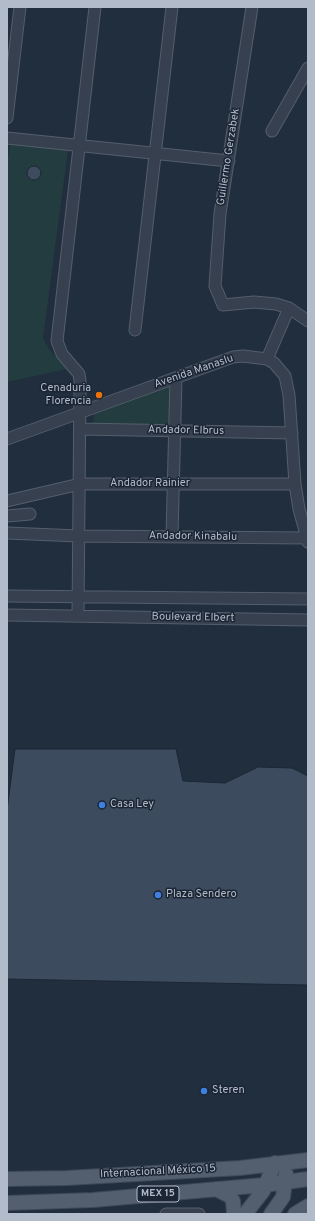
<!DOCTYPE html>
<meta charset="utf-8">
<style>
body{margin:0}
#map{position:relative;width:315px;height:1221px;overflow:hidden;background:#212e3e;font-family:Overpass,sans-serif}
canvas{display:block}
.frame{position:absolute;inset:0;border:8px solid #b1bbc9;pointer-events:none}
</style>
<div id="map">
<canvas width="315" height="1221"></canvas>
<div class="frame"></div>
</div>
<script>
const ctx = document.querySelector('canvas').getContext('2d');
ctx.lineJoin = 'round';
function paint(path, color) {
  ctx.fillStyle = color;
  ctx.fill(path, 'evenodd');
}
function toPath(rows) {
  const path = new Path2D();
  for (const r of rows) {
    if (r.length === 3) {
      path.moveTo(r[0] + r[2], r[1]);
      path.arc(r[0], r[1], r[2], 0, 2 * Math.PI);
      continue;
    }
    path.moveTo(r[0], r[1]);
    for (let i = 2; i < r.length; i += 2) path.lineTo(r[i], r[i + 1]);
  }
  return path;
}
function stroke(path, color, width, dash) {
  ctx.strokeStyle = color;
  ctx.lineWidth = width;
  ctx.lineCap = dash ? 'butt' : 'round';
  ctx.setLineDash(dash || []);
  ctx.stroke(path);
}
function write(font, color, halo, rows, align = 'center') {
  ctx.font = font + ' Overpass,sans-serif';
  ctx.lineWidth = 3;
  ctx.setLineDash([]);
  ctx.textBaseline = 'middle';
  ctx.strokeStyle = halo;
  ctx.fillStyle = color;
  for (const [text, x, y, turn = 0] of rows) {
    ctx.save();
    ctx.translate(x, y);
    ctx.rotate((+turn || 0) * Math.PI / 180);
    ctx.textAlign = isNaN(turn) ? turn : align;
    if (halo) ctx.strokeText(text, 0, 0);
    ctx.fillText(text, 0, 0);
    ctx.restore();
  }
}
const green = toPath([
 [10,144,68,150,43,338,49,349,67,369,7,382,7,167],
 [176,383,175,425,93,424,94,413]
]);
const building = toPath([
 [34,173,7],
 [15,749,176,749,183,781,225,783,258,767,292,768,308,776,308,985,7,979,7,810,15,749]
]);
const minor = toPath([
 [252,7,220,214,215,286,223,305,254,302,276,304,289,308,308,321],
 [7,118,20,7],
 [272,131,308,68],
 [7,138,229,161],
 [135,330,172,7],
 [267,359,289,308],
 [80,429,292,433],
 [7,439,233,357,243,356,267,359,274,363,285,376,289,395,295,484,299,509,308,542],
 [7,501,80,484,295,484],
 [7,516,30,514],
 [7,533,79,536,307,538],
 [172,536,176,378],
 [7,596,308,599],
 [7,615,308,620],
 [78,616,80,381,79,374,62,354,57,341,95,7],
 [166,1214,199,1214]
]);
const major = toPath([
 [7,1179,67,1178,240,1168,308,1160],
 [216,1189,230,1196,233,1201,234,1214],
 [7,1203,93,1200,264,1185,308,1179],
 [245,1214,263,1191,275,1163],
 [271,1214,283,1197,286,1174],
 [295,1214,308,1206]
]);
const markers = [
 [99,395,4,"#e8710a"],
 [102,805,4,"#3f7fe0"],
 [158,895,4,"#3f7fe0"],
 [204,1091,4,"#3f7fe0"]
];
const shields = [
 [158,1194,42]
];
const shieldNames = [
 ["MEX 15",158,1194]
];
const streetNames = [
 ["Guillermo Gerzabek",229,157,-81],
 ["Avenida Manaslu",194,372,-19],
 ["Andador Elbrus",186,431,1],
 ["Andador Rainier",150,484],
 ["Andador Kinabalu",193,537,1],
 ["Boulevard Elbert",193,618,1],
 ["Internacional México 15",158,1172,-3]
];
const poiNames = [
 ["Cenaduria",91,389,"right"],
 ["Florencia",91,402,"right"],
 ["Casa Ley",110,805],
 ["Plaza Sendero",166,895],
 ["Steren",212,1091]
];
paint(green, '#233c3f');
paint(building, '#3d4b5e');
stroke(building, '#1d2735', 1);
stroke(minor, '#545e6c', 13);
stroke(major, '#3f4957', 16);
stroke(minor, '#36404e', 11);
stroke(major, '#535f6e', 14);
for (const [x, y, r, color] of markers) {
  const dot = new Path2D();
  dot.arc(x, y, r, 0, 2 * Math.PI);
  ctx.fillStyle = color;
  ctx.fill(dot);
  stroke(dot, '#1b2533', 1.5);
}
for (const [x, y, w] of shields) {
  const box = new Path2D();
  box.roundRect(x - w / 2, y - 8, w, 16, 3);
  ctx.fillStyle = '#1b2533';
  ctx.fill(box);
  stroke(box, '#b1bbc9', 1);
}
write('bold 10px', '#b1bbc9', null, shieldNames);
write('11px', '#b1bbc9', '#1b2533', streetNames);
write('11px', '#b1bbc9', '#1b2533', poiNames, 'left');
</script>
